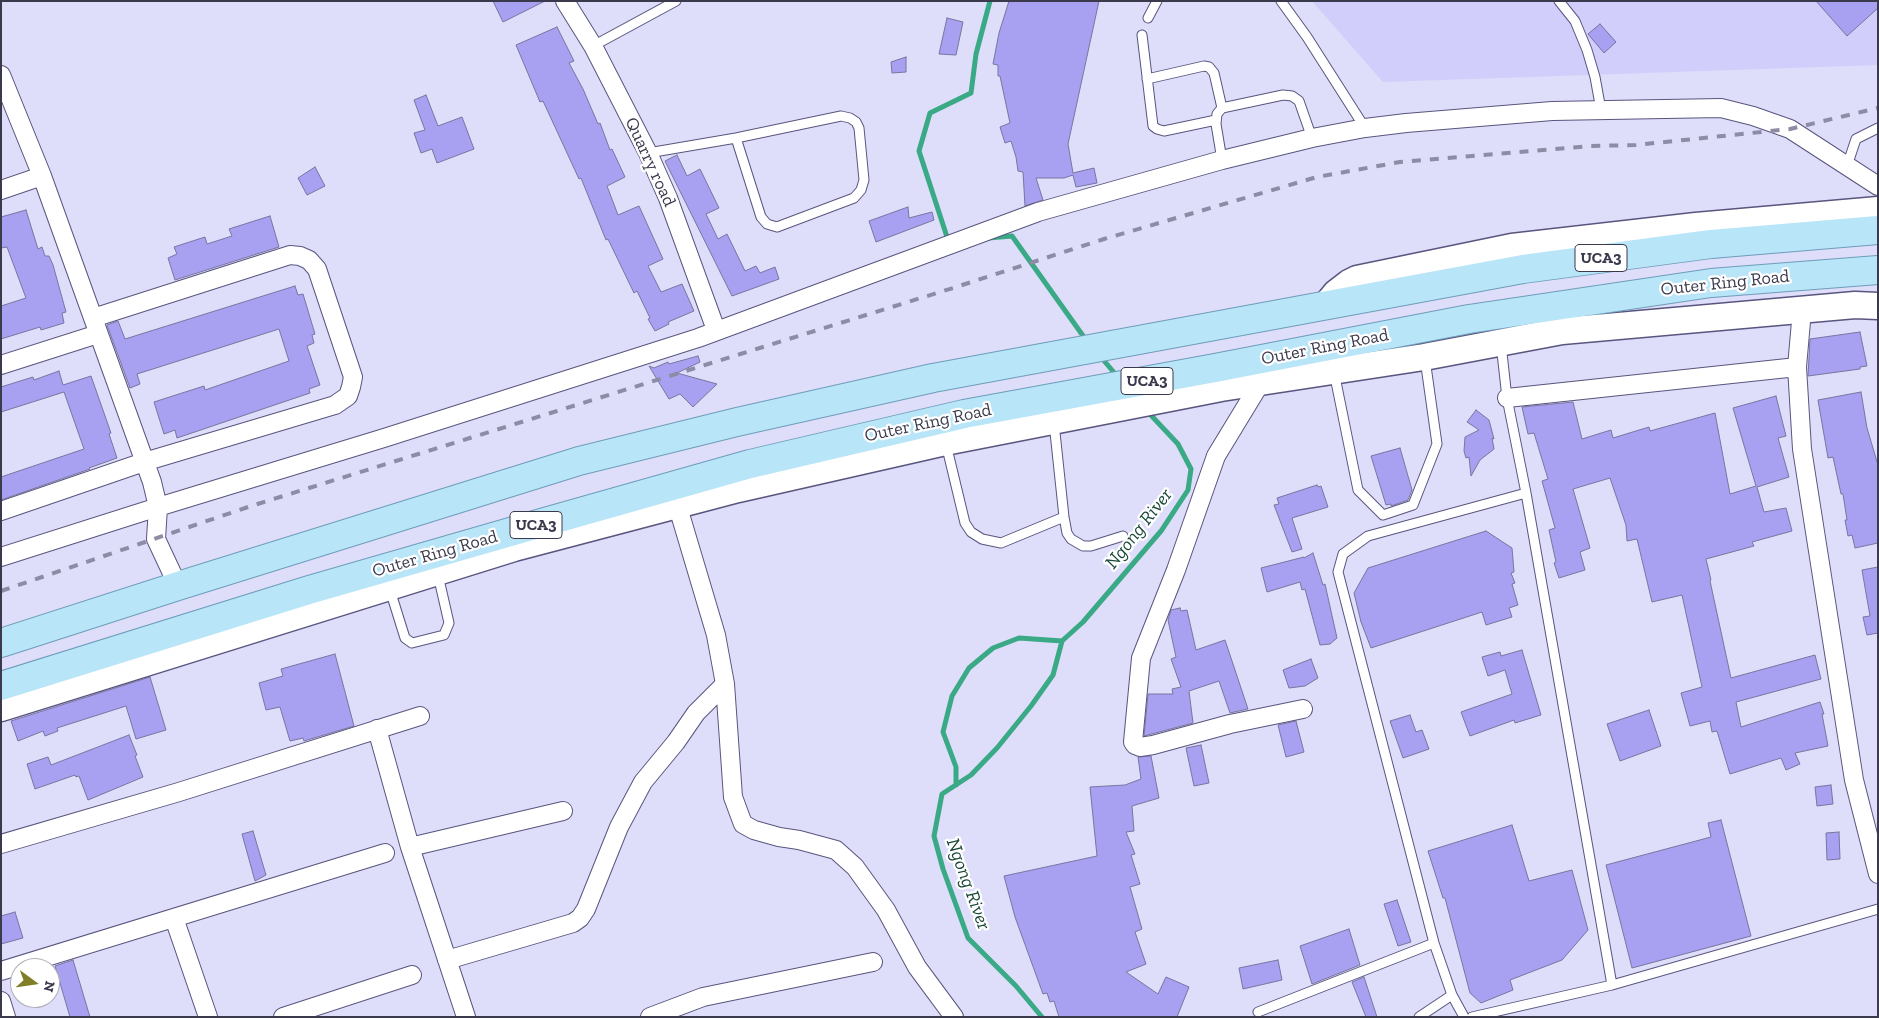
<!DOCTYPE html>
<style>
body{margin:0}
#map{position:relative;width:1879px;height:1018px;overflow:hidden;background:#deddfa;font-family:"Zilla Slab",serif}
canvas{display:block}
.frame{position:absolute;inset:0;border:2px solid #3b3a4d;pointer-events:none}
.north{position:absolute;left:10px;top:958px;width:50px;height:50px;box-sizing:border-box;background:#fff;border:1px solid #b1b0b8;border-radius:50%;rotate:104deg;font-size:14px;font-weight:700;line-height:20px;text-align:center;color:#3b3a4d}
.north::after{content:'';display:block;margin:auto;width:18px;height:22px;background:#807e26;clip-path:polygon(50% 0,100% 100%,50% 72%,0 100%)}
</style>
<div id="map">
<canvas width="1879" height="1018"></canvas>
<div class="frame"></div>
<div class="north">N</div>
</div>
<script>
const ctx = document.querySelector('canvas').getContext('2d');
ctx.lineJoin = 'round';
function paint(path, color) {
  ctx.fillStyle = color;
  ctx.fill(path, 'evenodd');
}
function toPath(rows) {
  const path = new Path2D();
  for (const r of rows) {
    path.moveTo(r[0], r[1]);
    for (let i = 2; i < r.length; i += 2) path.lineTo(r[i], r[i + 1]);
  }
  return path;
}
function stroke(path, color, width, dash) {
  ctx.strokeStyle = color;
  ctx.lineWidth = width;
  ctx.lineCap = dash ? 'butt' : 'round';
  ctx.setLineDash(dash || []);
  ctx.stroke(path);
}
function write(font, color, halo, rows, align = 'center') {
  ctx.font = font + ' "Zilla Slab",serif';
  ctx.lineWidth = 4.5;
  ctx.setLineDash([]);
  ctx.textBaseline = 'middle';
  ctx.strokeStyle = halo;
  ctx.fillStyle = color;
  for (const [text, x, y, turn = 0] of rows) {
    ctx.save();
    ctx.translate(x, y);
    ctx.rotate((+turn || 0) * Math.PI / 180);
    ctx.textAlign = isNaN(turn) ? turn : align;
    if (halo) ctx.strokeText(text, 0, 0);
    ctx.fillText(text, 0, 0);
    ctx.restore();
  }
}
const built = toPath([
 [1312,1,1878,1,1878,65,1383,82]
]);
const stream = toPath([
 [988,238,1012,236,1086,340],
 [950,240,948,240,919,151,930,113,971,93,976,54,990,1],
 [1100,356,1117,376],
 [956,785,956,767,943,732,952,696,969,668,993,648,1019,638,1062,641],
 [1042,1017,1016,986,968,938,943,869,934,836,942,794,971,775,997,748,1031,706,1053,675,1062,641,1083,622,1161,531,1188,490,1191,469,1178,444,1147,411]
]);
const building = toPath([
 [493,1,545,1,503,22,493,1],
 [1009,1,1099,1,1068,144,1073,173,1094,168,1097,183,1076,187,1073,175,1064,178,1036,178,1043,200,1025,206,1023,172,1018,171,1016,157,1011,141,1005,143,1000,127,1010,123,1000,76,998,76,998,65,993,64,999,33,1009,1],
 [1816,1,1878,1,1878,8,1847,36,1816,1],
 [947,18,963,22,956,55,939,54,947,18],
 [1600,24,1616,42,1604,53,1588,34,1600,24],
 [557,27,574,61,569,63,583,89,598,124,600,123,610,150,612,149,625,177,607,186,618,215,639,206,663,259,648,266,661,292,682,284,694,311,668,322,669,324,655,331,648,319,650,318,637,291,634,293,608,239,606,240,581,178,579,179,543,101,540,102,516,45,557,27],
 [906,57,906,72,892,73,891,62,906,57],
 [426,95,438,126,462,117,474,149,437,163,432,149,421,153,414,133,425,130,414,100,426,95],
 [677,155,687,176,700,169,719,208,706,214,718,239,727,234,745,271,756,266,760,273,775,267,779,279,732,296,665,161,677,155],
 [315,167,325,186,307,195,298,178,315,167],
 [908,207,909,218,932,212,934,220,876,242,869,221,908,207],
 [26,210,38,249,42,247,45,256,49,256,53,265,66,312,62,313,64,323,41,330,40,327,1,339,1,306,26,298,7,247,1,248,1,217,26,210],
 [270,216,279,247,175,280,168,258,177,254,174,247,205,237,207,244,232,236,229,229,270,216],
 [295,286,298,295,303,294,315,334,312,335,314,343,307,346,320,385,309,389,310,393,177,438,175,430,164,434,154,402,204,386,205,390,289,361,279,329,137,374,140,384,130,388,107,325,118,321,125,339,295,286],
 [1860,332,1867,366,1860,367,1860,369,1808,376,1810,339,1860,332],
 [698,356,700,362,677,373,717,384,693,407,680,394,669,399,649,366,654,368,668,362,669,364,698,356],
 [59,371,63,385,91,376,111,433,109,434,117,458,89,468,90,469,1,500,1,477,84,449,64,392,1,412,1,387,33,377,34,380,59,371],
 [1861,392,1867,428,1878,465,1878,543,1855,548,1852,535,1848,536,1845,520,1847,520,1843,494,1841,494,1833,457,1828,458,1818,400,1861,392],
 [1776,396,1786,436,1778,438,1789,477,1757,487,1764,512,1786,508,1792,531,1752,542,1754,546,1706,559,1711,580,1710,581,1731,678,1815,655,1821,679,1736,702,1741,727,1820,702,1824,714,1822,714,1828,746,1795,753,1800,764,1786,770,1781,758,1730,774,1717,731,1712,732,1710,721,1690,726,1681,693,1702,687,1682,595,1652,602,1637,539,1627,541,1626,525,1610,478,1573,489,1590,548,1580,552,1585,570,1559,578,1554,563,1556,562,1549,530,1555,528,1542,481,1548,479,1534,433,1528,434,1522,407,1573,402,1582,439,1611,430,1613,438,1649,427,1650,431,1715,413,1730,494,1756,486,1733,408,1776,396],
 [1476,410,1489,420,1494,439,1492,438,1494,449,1480,460,1471,476,1469,457,1466,458,1464,451,1465,437,1479,430,1467,422,1476,410],
 [1400,448,1412,490,1408,500,1391,506,1391,504,1386,505,1371,456,1400,448],
 [1317,485,1318,487,1321,486,1328,507,1292,518,1302,549,1292,552,1274,505,1279,504,1277,498,1317,485],
 [1486,531,1512,548,1514,572,1511,573,1515,583,1512,584,1518,605,1509,608,1512,617,1486,625,1482,612,1371,648,1361,622,1354,593,1368,568,1486,531],
 [1313,553,1323,585,1325,584,1337,638,1330,644,1320,645,1305,589,1302,590,1300,582,1267,592,1261,568,1304,557,1304,558,1313,553],
 [1878,567,1878,633,1867,635,1863,617,1870,616,1862,570,1878,567],
 [1180,608,1181,611,1187,610,1196,650,1225,640,1248,709,1230,713,1219,681,1189,691,1193,723,1144,736,1148,694,1173,694,1172,689,1181,687,1171,659,1176,657,1168,620,1171,610,1180,608],
 [1522,650,1541,715,1515,723,1514,720,1470,736,1461,712,1512,694,1505,670,1488,676,1482,657,1500,652,1501,656,1522,650],
 [335,654,354,726,304,741,303,738,290,741,280,707,266,710,259,683,283,676,281,669,335,654],
 [1311,659,1318,678,1305,686,1289,688,1283,670,1311,659],
 [150,677,166,730,136,739,126,706,57,728,58,731,45,736,43,731,18,741,11,721,150,677],
 [1649,710,1661,746,1620,761,1607,724,1649,710],
 [1410,715,1416,732,1422,730,1429,749,1403,758,1390,721,1410,715],
 [1296,721,1304,752,1286,757,1278,725,1296,721],
 [129,735,137,755,135,756,143,777,88,800,79,776,76,777,75,775,35,789,27,764,48,757,51,765,129,735],
 [1201,745,1209,783,1194,786,1186,748,1201,745],
 [1151,756,1159,798,1132,806,1134,831,1126,832,1135,854,1131,855,1140,884,1130,887,1142,929,1135,932,1146,964,1126,972,1158,994,1166,977,1189,987,1177,1017,1059,1017,1054,1001,1050,1002,1047,993,1043,994,1015,917,1004,876,1097,856,1090,787,1125,785,1141,779,1138,757,1151,756],
 [1831,785,1833,804,1817,806,1815,787,1831,785],
 [1721,820,1751,936,1632,968,1606,865,1711,837,1708,823,1721,820],
 [1512,825,1529,881,1572,870,1588,930,1562,960,1510,980,1513,990,1481,1003,1470,993,1445,898,1443,898,1428,851,1512,825],
 [253,831,266,875,255,881,242,834,253,831],
 [1839,832,1840,859,1827,860,1826,833,1839,832],
 [1397,900,1411,942,1398,946,1384,904,1397,900],
 [15,912,23,938,1,944,1,916,15,912],
 [1349,929,1360,965,1312,984,1300,946,1349,929],
 [73,960,90,1017,70,1017,55,966,73,960],
 [1278,960,1282,980,1243,989,1239,968,1278,960],
 [1364,977,1377,1017,1366,1017,1352,982,1364,977]
]);
const service = toPath([
 [1281,1,1307,37,1365,128],
 [1559,1,1575,21,1587,50,1595,77,1601,110],
 [1148,18,1157,1],
 [1142,35,1153,126,1157,129,1164,131,1216,120],
 [593,46,676,1],
 [1147,79,1204,66,1209,67,1214,73,1222,108],
 [648,153,736,138,841,116,850,118,856,122,859,128,864,180,861,190,854,198,777,227,767,224,761,217,736,138],
 [1222,160,1216,124,1217,114,1222,108,1283,95,1292,96,1299,101,1312,138],
 [1847,166,1856,139,1878,128],
 [1501,344,1507,398,1526,493,1612,985],
 [1334,372,1358,490,1383,515,1413,505,1437,444,1425,359],
 [1054,423,1064,517,1067,533,1071,539,1083,546,1091,546,1123,536],
 [946,444,965,523,971,532,982,539,1001,543,1064,517],
 [390,590,405,638,412,643,444,635,449,623,438,575],
 [1258,1012,1434,943],
 [1419,1017,1452,995],
 [1464,1017,1452,995,1434,943,1338,572,1343,554,1368,536,1526,493],
 [1472,1017,1612,985,1878,909]
]);
const minor = toPath([
 [565,1,593,46,648,153,668,198,716,330],
 [1,75,42,176,152,482,158,507,156,539,178,586],
 [1,190,42,176],
 [1802,310,1797,367,1802,449,1854,780,1878,874],
 [1,365,98,334],
 [1261,382,1216,456,1176,570,1141,658,1133,742,1135,745,1140,747,1153,745,1230,724,1303,709],
 [1507,398,1797,367],
 [1,511,144,462,335,405,348,396,351,387,353,377,317,269,309,260,300,256,290,255,93,318],
 [1,557,158,507,384,438,698,338,1038,212,1222,160,1312,138,1365,128,1406,123,1552,111,1721,108,1753,116,1790,129,1878,186],
 [725,684,733,797,743,824,754,830,779,837,799,840,836,850,855,867,886,910,917,967,954,1017],
 [377,729,410,847,466,1017],
 [1,844,179,792,420,716],
 [410,847,563,811],
 [174,918,208,1017],
 [447,960,573,923,580,918,586,909,619,827,643,782,676,742,696,713,725,684,716,635,677,504],
 [1,971,385,853],
 [1,1001,6,1017],
 [283,1017,412,975],
 [650,1017,703,997,873,962]
]);
const secondary = toPath([
 [1326,305,1336,293,1349,283,1357,279,1512,247,1696,226,1878,210],
 [1,708,514,548,738,489,945,442,1221,388,1424,357,1562,331,1855,305,1878,306]
]);
const primary = toPath([
 [1,643,178,586,579,461,737,422,933,378,1523,269,1711,244,1878,230],
 [1,686,309,590,545,522,750,464,964,414,1215,368,1469,319,1711,283,1878,270]
]);
const rail = toPath([
 [1,591,251,506,953,288,1104,239,1317,177,1400,162,1590,146,1636,145,1790,129,1878,108]
]);
const shields = [
 [1601,258,52],
 [1147,381,52],
 [536,525,52]
];
const shieldNames = [
 ["UCA3",1601,258],
 ["UCA3",1147,381],
 ["UCA3",536,525]
];
const streetNames = [
 ["Quarry road",650,162,65],
 ["Outer Ring Road",1725,283,-6],
 ["Outer Ring Road",1325,347,-11],
 ["Outer Ring Road",928,423,-12],
 ["Outer Ring Road",435,554,-16]
];
const waterNames = [
 ["Ngong River",1139,529,-52],
 ["Ngong River",968,884,70]
];
paint(built, '#d1cefb');
stroke(stream, '#3aa986', 5);
paint(building, '#a8a0f0');
stroke(building, '#7875a0', 1);
stroke(service, '#59557e', 11);
stroke(minor, '#59557e', 20);
stroke(secondary, '#59557e', 29);
stroke(primary, '#6e9dba', 30);
stroke(service, '#fff', 9);
stroke(minor, '#fff', 18);
stroke(secondary, '#fff', 26);
stroke(primary, '#b9e5f8', 28);
stroke(rail, '#8d8ca4', 4, [9, 9]);
for (const [x, y, w] of shields) {
  const box = new Path2D();
  box.roundRect(x - w / 2, y - 13.5, w, 27, 4);
  ctx.fillStyle = '#fff';
  ctx.fill(box);
  stroke(box, '#3b3a4d', 1);
}
write('bold 16px', '#3b3a4d', null, shieldNames);
write('18px', '#3b3a4d', '#fff', streetNames);
write('italic 19px', '#194738', '#fff', waterNames);
</script>
